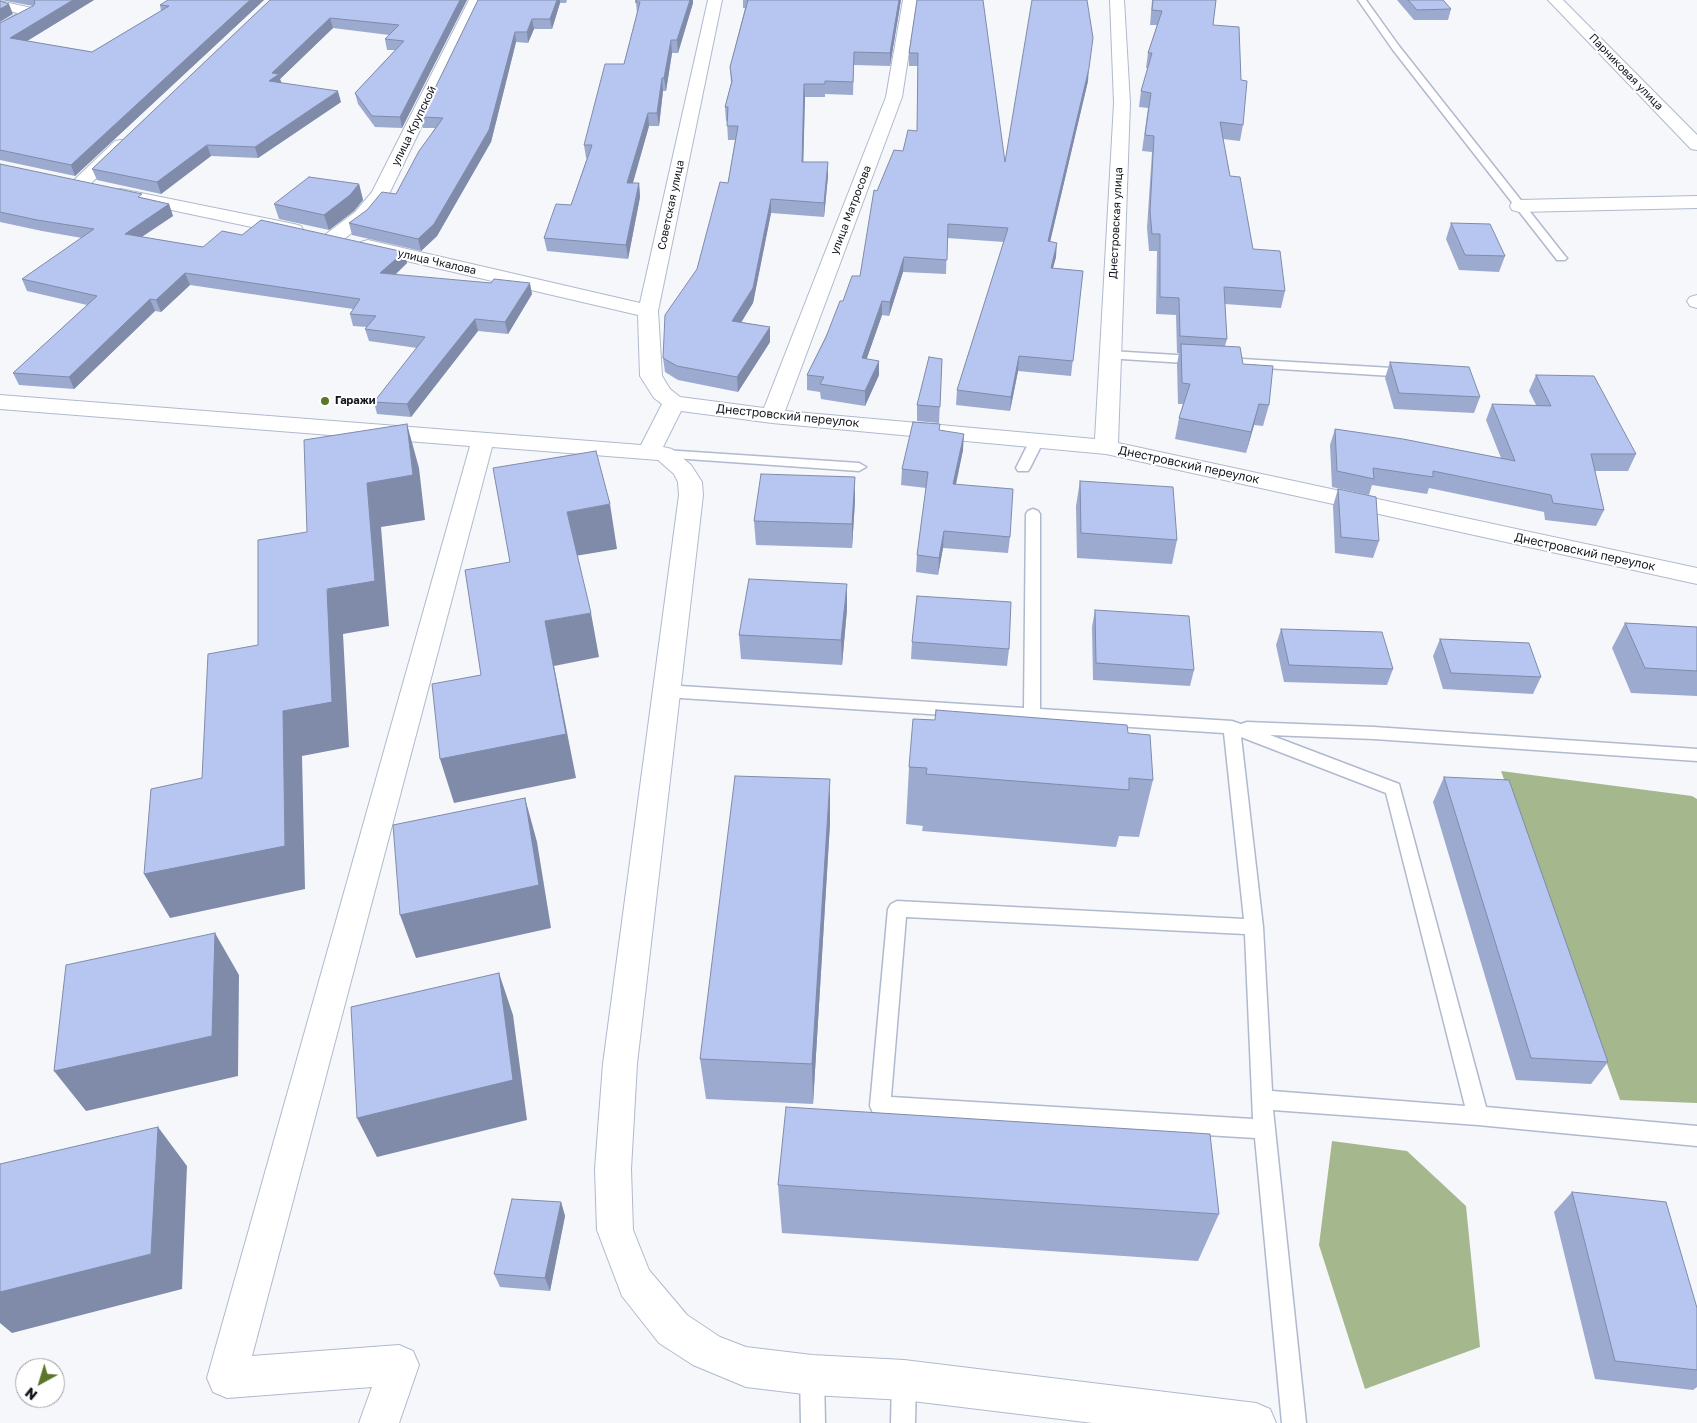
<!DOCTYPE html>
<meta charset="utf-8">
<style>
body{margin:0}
#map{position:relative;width:1697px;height:1423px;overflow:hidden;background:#f5f7fb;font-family:"Golos Text",sans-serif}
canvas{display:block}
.north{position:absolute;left:15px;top:1358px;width:50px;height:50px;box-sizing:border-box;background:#fff;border:1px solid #a0a1a5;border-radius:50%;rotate:219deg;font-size:14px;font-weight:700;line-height:20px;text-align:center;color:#12151d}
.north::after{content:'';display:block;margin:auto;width:18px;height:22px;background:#5a762a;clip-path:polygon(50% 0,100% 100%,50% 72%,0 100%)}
</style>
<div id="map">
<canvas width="1697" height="1423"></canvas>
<div class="north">N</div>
</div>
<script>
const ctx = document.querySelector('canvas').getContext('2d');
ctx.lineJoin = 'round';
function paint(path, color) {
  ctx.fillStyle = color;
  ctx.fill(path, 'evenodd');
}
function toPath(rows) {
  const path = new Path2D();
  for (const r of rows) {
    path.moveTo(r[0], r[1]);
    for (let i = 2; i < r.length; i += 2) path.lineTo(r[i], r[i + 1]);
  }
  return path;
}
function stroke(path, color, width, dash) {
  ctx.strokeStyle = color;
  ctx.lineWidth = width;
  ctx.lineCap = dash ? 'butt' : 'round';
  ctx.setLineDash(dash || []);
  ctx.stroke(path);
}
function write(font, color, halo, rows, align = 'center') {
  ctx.font = font + ' "Golos Text",sans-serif';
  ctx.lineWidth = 4;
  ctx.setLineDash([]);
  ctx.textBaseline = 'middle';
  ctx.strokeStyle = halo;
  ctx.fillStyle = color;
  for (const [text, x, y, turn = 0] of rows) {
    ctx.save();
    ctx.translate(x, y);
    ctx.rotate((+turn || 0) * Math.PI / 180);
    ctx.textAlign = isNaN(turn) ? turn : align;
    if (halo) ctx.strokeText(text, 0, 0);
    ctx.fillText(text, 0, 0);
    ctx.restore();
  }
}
const forest = toPath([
 [1501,771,1692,796,1697,799,1697,1103,1620,1100],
 [1332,1141,1407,1151,1466,1206,1480,1347,1365,1389,1319,1245]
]);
const service = toPath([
 [1358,0,1366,0,1399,46,1565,256,1567,258,1565,260,1557,260,1393,50,1358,0],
 [1110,351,1408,369,1414,373,1408,377,1106,358,1104,355,1110,351],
 [1037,436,1044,440,1030,468,1028,471,1018,471,1016,468,1030,440,1037,436],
 [664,450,859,463,866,467,859,471,659,457,657,454,659,451,664,450],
 [1033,509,1038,511,1040,514,1040,709,1232,721,1241,724,1247,722,1374,727,1697,749,1697,761,1374,739,1270,735,1399,784,1486,1107,1697,1126,1697,1146,1478,1125,1273,1110,1306,1423,1282,1423,1255,1138,880,1115,873,1113,870,1106,888,909,891,904,897,901,1244,919,1224,733,665,697,659,695,657,691,659,687,665,685,1024,708,1026,514,1028,511,1033,509],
 [1241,737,1386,793,1465,1106,1272,1091,1263,927,1241,737],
 [906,917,1245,934,1253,1119,891,1097,906,917],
 [812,1363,820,1367,824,1375,825,1423,801,1423,800,1375,804,1367,812,1363],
 [904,1368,912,1372,916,1380,915,1423,891,1423,892,1380,896,1372,904,1368]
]);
const minor = toPath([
 [469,0,483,0,389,194,369,220,340,242,333,244,326,242,323,238,326,234,355,212,372,192,469,0],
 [708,0,722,0,658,311,662,376,670,389,680,397,764,408,886,97,903,0,917,0,902,97,785,411,1095,439,1114,103,1110,0,1124,0,1130,103,1118,443,1697,568,1697,584,1106,454,772,423,681,411,663,447,672,449,691,465,702,482,703,495,637,1064,631,1169,633,1230,649,1270,687,1315,720,1337,746,1347,812,1355,904,1360,1256,1403,1270,1409,1276,1423,1093,1423,904,1400,812,1395,746,1387,693,1365,659,1343,622,1296,597,1230,595,1169,603,1064,679,495,678,482,674,474,658,460,492,447,252,1356,399,1345,413,1351,419,1365,399,1423,359,1423,372,1387,227,1398,213,1392,207,1378,470,446,0,409,0,395,641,445,662,404,654,398,640,376,638,315,368,252,361,250,358,246,361,242,368,240,640,303,708,0],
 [1548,0,1563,0,1697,135,1697,150,1691,149,1548,0],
 [0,1,36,9,38,12,36,15,0,35,0,24,18,13,0,9,0,1],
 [121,140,127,141,130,145,127,149,85,189,79,190,73,189,70,185,73,181,115,141,121,140],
 [121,189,294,224,301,226,303,230,301,234,294,236,115,198,112,194,115,190,121,189],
 [1697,196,1697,208,1519,212,1512,210,1510,206,1512,202,1519,200,1697,196],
 [1697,295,1697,308,1690,306,1687,301,1690,297,1697,295]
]);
const wall = toPath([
 [1,0,94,0,27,41,92,52,161,11,160,5,264,0,75,176,0,160,0,23,33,6],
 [270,0,467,0,402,128,375,127,358,104,355,93,395,50,387,50,385,39,389,35,333,28,280,79,281,83,341,102,258,158,211,156,161,194,97,180,92,169],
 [478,0,567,0,566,3,560,3,552,29,534,29,528,43,516,42,491,142,437,236,421,251,352,235,349,223,396,194,435,128,423,128,421,117],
 [635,0,693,0,693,3,678,53,672,53,666,91,663,91,659,126,649,126,633,183,639,183,640,197,628,259,547,251,544,238,571,205,587,158,586,158,584,145,624,64,637,13,636,3,635,3],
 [743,0,901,0,890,66,854,65,853,95,825,94,825,97,805,97,803,162,828,176,824,217,771,213,753,303,741,322,770,327,770,342,738,392,678,380,665,372,663,358,697,269,728,183,735,140,728,140,727,121,726,121,725,107,731,83,730,67,745,8,743,8],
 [917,0,1005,162,1088,81,1050,241,1056,257,1053,268,1083,271,1071,376,1018,371,1010,411,956,405,957,390,1004,242,947,238,946,274,903,272,889,316,882,315,867,358,879,375,865,406,821,399,820,392,807,390,807,375,843,301,860,276,877,191,903,151,917,131,918,66,909,66,909,53],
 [1152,0,1216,0,1213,25,1241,80,1243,125,1240,141,1223,139,1230,176,1253,249,1285,291,1281,308,1225,304,1227,339,1225,346,1243,364,1269,405,1263,426,1254,425,1246,453,1175,439,1179,418,1183,404,1178,404,1177,364,1179,353,1177,353,1176,315,1156,314,1157,251,1149,251,1147,228,1152,152,1142,151,1148,108,1139,107,1141,91,1148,68,1146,68,1148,53,1157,25,1150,25],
 [1397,0,1443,0,1451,9,1448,20,1414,20],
 [0,164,169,204,173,216,142,237,203,247,242,235,404,252,407,263,395,275,532,294,508,334,478,331,411,417,377,414,374,402,417,348,369,341,365,329,367,327,353,326,350,314,353,309,190,285,161,312,155,311,74,389,19,385,13,373,87,305,27,291,22,279,82,238,42,231,0,222],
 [359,184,363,200,354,211,329,230,279,219,274,204],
 [1451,223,1505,256,1499,272,1459,270,1446,239],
 [942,359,939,423,917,421,917,405],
 [1390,362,1480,397,1474,413,1394,409,1385,378],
 [1536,375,1636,454,1628,471,1595,471,1604,510,1596,526,1545,520,1544,512,1429,488,1427,494,1372,485,1369,495,1332,487,1330,445,1335,429,1501,458,1486,420,1492,404,1536,405,1529,391],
 [939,430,963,450,956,485,1010,537,1008,553,943,548,938,575,916,572,917,555,926,488,901,485,902,469],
 [1080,481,1177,540,1172,564,1077,558,1076,506],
 [1338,489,1379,541,1373,558,1335,553,1333,506],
 [855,501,852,548,756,545,754,521],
 [847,609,842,665,741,659,739,635],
 [1095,610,1194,670,1190,686,1093,680,1092,627],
 [1625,623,1697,627,1697,696,1631,693,1612,648],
 [1281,629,1393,669,1387,685,1284,682,1276,645],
 [1440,639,1541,677,1533,694,1443,689,1433,656],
 [912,642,1009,649,1007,666,911,659],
 [1128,733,1153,780,1139,837,1119,836,1116,847,922,831,923,826,906,824,909,767],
 [1444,777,1608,1062,1591,1084,1516,1080,1433,802],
 [830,823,813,1104,706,1099,700,1059],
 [778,1185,1219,1214,1198,1261,782,1233],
 [1572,1192,1697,1308,1697,1387,1693,1390,1595,1379,1554,1212],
 [561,1202,565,1216,550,1291,500,1287,494,1274]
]);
const shadedWall = toPath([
 [73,0,94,0,14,49,10,38],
 [250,0,264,0,75,176,71,165],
 [460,0,467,0,402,128,400,117],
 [557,0,560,0,560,3,552,29,550,19],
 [690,0,693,0,693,3,678,53,677,40],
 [899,0,901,0,890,66,890,53],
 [9,4,13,14,0,22,0,9],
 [330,18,333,28,280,79,282,84,269,81,272,73],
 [532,19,534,29,528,43,527,32],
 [515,32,516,42,491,142,437,236,421,251,418,239],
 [671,40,672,53,666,91,664,78],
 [1089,68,1088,81,1047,255,1048,241],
 [662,78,663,91,659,126,657,113],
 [804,84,805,97,803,175,802,162],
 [338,91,341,102,258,158,255,147],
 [648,113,649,126,629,196,627,183],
 [207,145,211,156,161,194,157,182],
 [828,162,828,176,824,217,824,203],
 [639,183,640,197,628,259,626,245],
 [359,184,363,200,354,211,329,230,324,215],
 [771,199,771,213,753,303,733,336,732,321],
 [169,204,173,216,129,245,125,234],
 [1057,243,1056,257,1049,282,1051,268],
 [404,252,407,263,384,285,380,273],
 [904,257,903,272,889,316,890,302],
 [185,273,190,285,161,312,156,300],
 [530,283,532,294,508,334,505,322],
 [150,299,155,311,74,389,69,377],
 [882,301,882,315,862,372,862,358],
 [475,319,478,331,411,417,407,404],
 [770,327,770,342,738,392,737,377],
 [1019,356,1018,371,1010,411,1011,397],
 [879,361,879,375,865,406,865,391],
 [1259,404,1254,425,1246,453,1251,432],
 [407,424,419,468,425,520,381,527,389,626,343,634,349,747,302,756,305,889,170,918,144,874,283,711,367,483],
 [964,434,963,450,952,501,953,484],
 [855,477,855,501,852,548,852,524],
 [610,504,617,549,575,556,567,512],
 [944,531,943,548,938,575,939,558],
 [847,584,847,609,842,665,841,640],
 [591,613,599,657,554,666,576,778,454,803,440,759,545,621],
 [830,779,830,823,813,1104,812,1064],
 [525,798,537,842,551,928,416,958,400,915],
 [215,933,239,975,238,1076,86,1111,54,1071],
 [499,973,513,1015,527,1120,377,1157,357,1118],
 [158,1127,187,1166,182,1289,12,1333,0,1323,0,1292],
 [561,1202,565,1216,550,1291,545,1278]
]);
const building = toPath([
 [34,0,73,0,10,38,92,52,169,6,160,5,168,0,250,0,71,165,0,150,0,23,33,6,35,3,34,0],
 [270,0,460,0,400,117,372,116,355,93,404,41,385,39,399,25,330,18,272,73,279,74,269,81,338,91,255,147,207,145,157,182,92,169,270,0],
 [478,0,557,0,550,19,532,19,527,32,515,32,489,130,434,224,418,239,349,223,367,210,382,192,396,194,419,151,443,118,421,117,478,0],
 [637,0,690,0,677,40,671,40,664,78,662,78,657,113,648,113,627,183,639,183,626,245,544,238,556,204,571,205,592,145,584,145,605,64,624,64,640,2,636,2,637,0],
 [748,0,899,0,890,53,854,52,853,82,825,81,825,84,804,84,802,162,828,162,824,203,771,199,753,288,732,321,770,327,737,377,677,366,663,358,665,315,697,269,720,182,728,183,738,126,727,126,728,107,725,107,732,81,730,67,748,0],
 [917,0,983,0,1005,162,1032,0,1087,0,1093,38,1089,68,1048,241,1057,243,1051,268,1083,271,1073,361,1019,356,1011,397,957,390,1008,228,948,224,947,260,904,257,890,302,882,301,862,358,879,361,865,391,820,384,824,377,807,375,826,337,840,301,843,301,852,276,860,276,874,190,877,191,894,150,903,151,908,130,917,131,918,53,909,53,917,0],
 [1153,0,1216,0,1213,25,1239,27,1241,80,1247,81,1243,125,1220,122,1230,176,1240,177,1253,249,1280,251,1285,291,1224,287,1227,339,1180,336,1179,298,1160,297,1160,234,1152,234,1150,211,1154,136,1145,135,1151,93,1141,91,1152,53,1148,53,1162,11,1152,10,1153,0],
 [1408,0,1443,0,1451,9,1417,10,1408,0],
 [0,1,9,4,0,9,0,1],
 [0,164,142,194,138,197,169,204,125,234,203,247,222,231,242,235,261,220,404,252,380,273,491,283,494,279,530,283,505,322,475,319,407,404,374,402,425,337,365,329,376,316,350,314,360,299,185,273,156,300,150,299,69,377,13,373,97,296,22,279,94,229,37,220,0,212,0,164],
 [309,177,359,184,350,195,324,215,274,204,309,177],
 [1451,223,1490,224,1505,256,1465,255,1451,223],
 [1181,344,1240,347,1243,364,1273,366,1269,405,1259,404,1251,432,1179,418,1190,384,1182,383,1181,344],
 [929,357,942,359,940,407,917,405,929,357],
 [1390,362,1469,367,1480,397,1399,393,1390,362],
 [1536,375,1594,376,1636,454,1591,454,1604,510,1553,503,1551,495,1433,471,1433,477,1373,468,1374,479,1337,471,1335,429,1403,439,1515,461,1492,404,1551,406,1536,375],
 [913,422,940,424,939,430,964,434,953,484,1013,489,1010,537,944,531,939,558,917,555,928,472,902,469,913,422],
 [407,424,413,475,367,483,375,581,327,589,332,702,283,711,285,846,144,874,151,789,202,778,208,654,258,645,258,540,307,532,304,440,407,424],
 [596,451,610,504,567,512,591,613,545,621,566,734,440,759,432,684,481,675,465,570,510,562,493,468,596,451],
 [761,474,855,477,852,524,754,521,761,474],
 [1080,481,1173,487,1177,540,1081,533,1080,481],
 [1338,489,1376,497,1379,541,1341,537,1338,489],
 [749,579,847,584,841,640,739,635,749,579],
 [917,596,1011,602,1009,649,912,642,917,596],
 [1095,610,1189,616,1194,670,1096,663,1095,610],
 [1625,623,1697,627,1697,671,1645,668,1625,623],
 [1281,629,1382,632,1393,669,1289,665,1281,629],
 [1440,639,1529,643,1541,677,1451,673,1440,639],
 [936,710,1127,725,1128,733,1150,735,1153,780,1129,778,1129,790,926,774,927,768,909,767,913,719,935,720,936,710],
 [735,776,830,779,812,1064,700,1059,735,776],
 [1444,777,1509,780,1608,1062,1531,1058,1444,777],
 [525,798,539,885,400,915,393,825,525,798],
 [215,933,212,1036,54,1071,66,965,215,933],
 [499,973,513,1080,357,1118,351,1007,499,973],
 [786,1107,1210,1134,1219,1214,778,1185,786,1107],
 [158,1127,151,1254,0,1292,0,1164,158,1127],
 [1572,1192,1666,1202,1697,1308,1697,1370,1615,1361,1572,1192],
 [512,1199,561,1202,545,1278,494,1274,512,1199]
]);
const markers = [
 [325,401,5,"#5a762a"]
];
const farStreetnames = [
 ["Парниковая улица",1626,72,46],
 ["улица Крупской",414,126,-64],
 ["Советская улица",671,205,-78],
 ["улица Матросова",851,210,-69],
 ["Днестровская улица",1116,223,-87],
 ["улица Чкалова",437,262,13]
];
const farPoinames = [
 ["Гаражи",335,401]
];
const streetNames = [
 ["Днестровский переулок",788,416,6],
 ["Днестровский переулок",1189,465,12],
 ["Днестровский переулок",1585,552,12]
];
paint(forest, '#a5b88d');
stroke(service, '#b0b9ce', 3);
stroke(minor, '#b0b9ce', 2);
paint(service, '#fff');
paint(minor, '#fff');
paint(wall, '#9daacf');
paint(shadedWall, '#7f8ba9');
paint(building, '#b6c6f1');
stroke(building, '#7f8ba9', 1);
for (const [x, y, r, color] of markers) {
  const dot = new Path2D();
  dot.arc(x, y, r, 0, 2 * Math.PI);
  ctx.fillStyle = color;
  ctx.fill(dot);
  stroke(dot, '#fff', 2);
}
write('11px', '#12151d', '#fff', farStreetnames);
write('bold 11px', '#12151d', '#fff', farPoinames, 'left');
write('12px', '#12151d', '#fff', streetNames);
</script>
